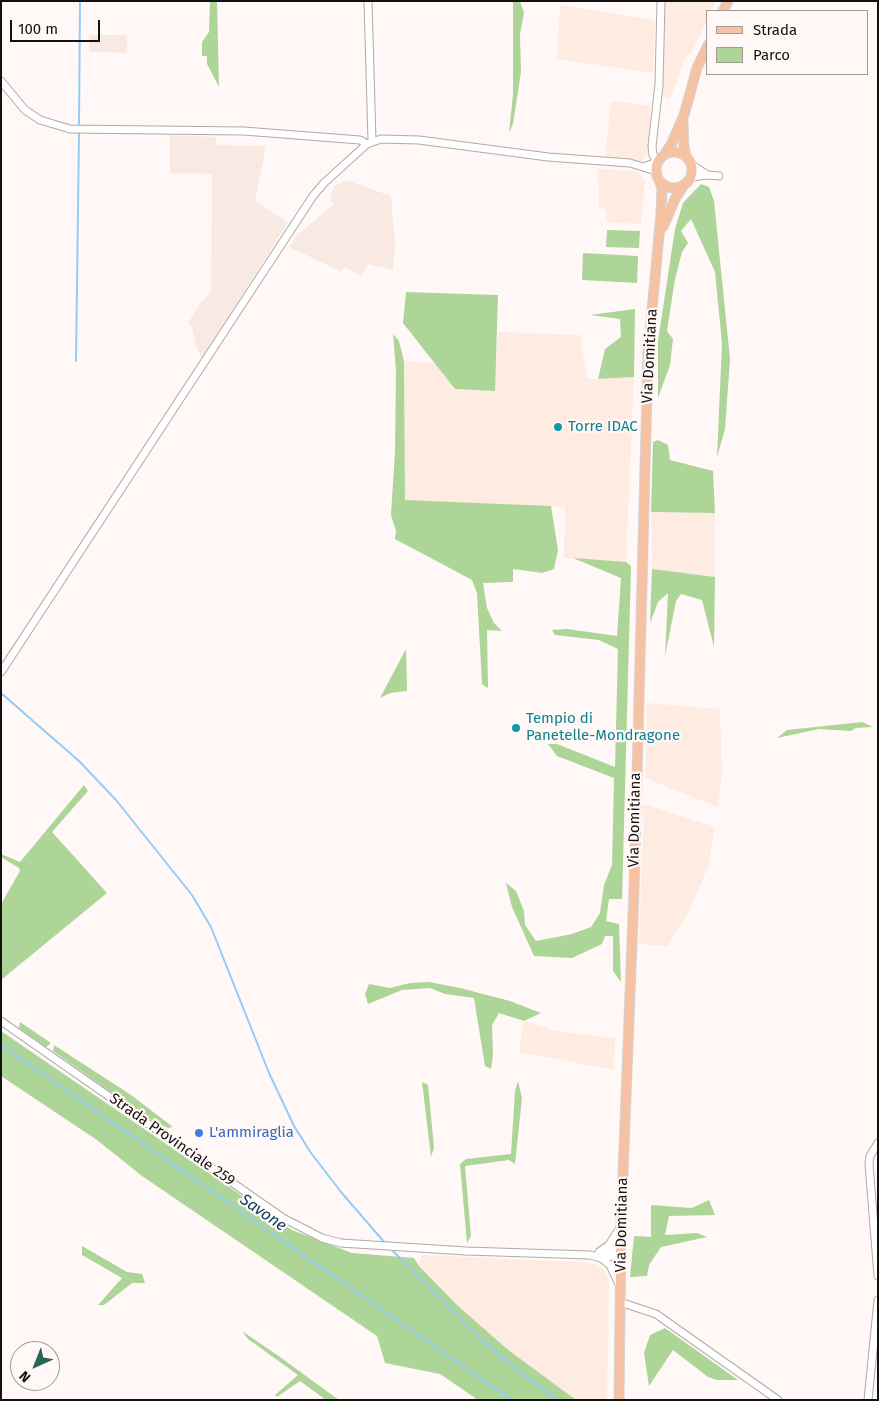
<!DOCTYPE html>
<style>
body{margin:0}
#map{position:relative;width:879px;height:1401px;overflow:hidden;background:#fff8f6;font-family:"Fira Sans",sans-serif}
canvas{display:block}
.frame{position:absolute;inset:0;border:2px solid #141211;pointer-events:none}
.legend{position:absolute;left:706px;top:10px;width:162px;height:65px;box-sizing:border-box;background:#fff8f6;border:1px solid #a19c9a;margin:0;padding:6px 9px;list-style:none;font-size:15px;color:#141211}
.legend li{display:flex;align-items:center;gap:10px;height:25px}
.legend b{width:25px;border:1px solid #a19c9a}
.north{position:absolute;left:10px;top:1341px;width:50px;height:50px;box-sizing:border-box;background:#fff8f6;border:1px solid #a19c9a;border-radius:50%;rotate:224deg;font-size:14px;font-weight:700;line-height:20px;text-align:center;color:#141211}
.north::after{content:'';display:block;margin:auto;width:18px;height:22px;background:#276755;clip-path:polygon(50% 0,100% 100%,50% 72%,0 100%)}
.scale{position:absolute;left:10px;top:20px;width:90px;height:22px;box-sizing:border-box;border:2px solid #141211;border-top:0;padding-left:6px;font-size:15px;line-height:18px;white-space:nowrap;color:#141211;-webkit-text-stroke:4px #fff8f6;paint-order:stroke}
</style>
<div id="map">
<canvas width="879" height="1401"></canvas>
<div class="frame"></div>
<ul class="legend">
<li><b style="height:6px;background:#f5c2a4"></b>Strada</li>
<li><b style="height:14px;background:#add597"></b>Parco</li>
</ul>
<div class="north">N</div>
<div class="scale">100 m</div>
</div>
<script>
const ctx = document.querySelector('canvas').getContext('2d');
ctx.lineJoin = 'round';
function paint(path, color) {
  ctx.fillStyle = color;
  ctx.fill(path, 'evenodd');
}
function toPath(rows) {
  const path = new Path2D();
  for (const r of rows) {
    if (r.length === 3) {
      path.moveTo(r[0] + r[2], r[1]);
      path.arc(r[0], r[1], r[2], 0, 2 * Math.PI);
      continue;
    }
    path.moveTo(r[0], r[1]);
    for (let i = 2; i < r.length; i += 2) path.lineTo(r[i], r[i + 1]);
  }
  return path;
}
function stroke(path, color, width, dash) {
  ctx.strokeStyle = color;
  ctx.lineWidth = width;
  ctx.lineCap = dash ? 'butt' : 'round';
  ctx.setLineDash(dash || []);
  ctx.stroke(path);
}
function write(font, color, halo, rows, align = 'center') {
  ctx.font = font + ' "Fira Sans",sans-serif';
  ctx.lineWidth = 4.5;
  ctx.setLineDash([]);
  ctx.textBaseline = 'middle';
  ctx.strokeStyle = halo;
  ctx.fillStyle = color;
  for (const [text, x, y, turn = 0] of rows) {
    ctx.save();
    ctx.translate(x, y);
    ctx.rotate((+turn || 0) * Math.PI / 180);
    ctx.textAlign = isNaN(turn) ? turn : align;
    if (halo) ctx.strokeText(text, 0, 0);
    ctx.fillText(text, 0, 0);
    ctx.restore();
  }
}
const commercial = toPath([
 [664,1,716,1,711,11,708,11,708,18,691,54,686,55,670,99,660,96],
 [560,5,655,20,653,73,557,59],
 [611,101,651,106,648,153,642,161,605,158],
 [598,169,637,171,645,180,641,224,606,222,606,210,599,207],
 [498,332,580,335,587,379,634,377,626,562,564,558,565,507,405,500,404,361,435,363,455,389,494,391],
 [651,512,715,513,715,577,652,569],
 [647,703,720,709,722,775,718,807,645,778],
 [644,804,715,827,708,867,689,912,668,946,639,944],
 [524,1021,556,1031,615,1038,614,1070,519,1052],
 [421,1255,582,1262,596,1264,604,1269,609,1280,607,1400,576,1400,507,1349,457,1305,419,1266]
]);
const built = toPath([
 [89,35,127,35,127,53,89,52],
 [170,135,216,137,217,145,265,146,264,158,255,200,288,223,202,358,196,347,192,327,188,323,201,302,211,292,212,174,170,173],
 [346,180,391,196,395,244,393,270,368,264,361,276,344,267,342,272,289,247,295,237,333,205,330,198,334,186]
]);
const green = toPath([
 [210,1,217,1,219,87,207,64,207,56,202,56,202,42,209,32],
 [513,1,520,1,524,13,520,34,521,72,513,124,509,133,513,94],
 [701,184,709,187,714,201,730,359,725,429,717,457,722,344,715,272,691,219,681,231,688,243,682,252,675,279,667,331,673,339,670,365,658,398,658,341,675,229,683,203],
 [607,230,640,231,639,248,606,247],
 [583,253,638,256,637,283,582,280],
 [406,292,498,295,495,391,455,389,403,323],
 [635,309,634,377,598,379,605,349,621,337,620,319,590,315],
 [393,334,399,341,404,361,405,500,551,506,558,550,554,569,542,573,513,569,513,582,483,583,487,608,494,623,502,631,487,630,488,688,482,684,477,593,472,580,395,539,396,531,391,515,395,451,396,370],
 [658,440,668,445,670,460,713,471,715,513,651,512,653,442],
 [573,558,626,562,631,566,622,899,609,899,606,921,619,924,621,982,613,971,613,936,605,936,602,944,572,958,534,956,512,907,506,883,516,891,524,911,525,925,536,941,572,934,591,927,600,913,604,885,612,865,614,778,557,756,548,744,557,744,615,767,618,649,599,640,555,635,552,630,567,629,617,636,621,578],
 [652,569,715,577,714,647,702,600,681,594,676,601,665,656,668,593,658,602,650,623],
 [406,649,407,691,390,693,380,698],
 [862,722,873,727,856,728,851,731,819,729,777,738,787,730],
 [84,785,88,791,52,832,107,893,1,980,1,904,20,871,19,868,1,857,1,854,20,862],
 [429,982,460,988,510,1001,541,1013,524,1021,499,1013,492,1025,493,1055,491,1069,485,1066,474,998,445,994,430,988,402,990,368,1004,365,994,369,984,390,988,410,983],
 [20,1022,51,1043,46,1047,42,1044,19,1028],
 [1,1031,292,1230,352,1253,414,1258,419,1266,457,1305,507,1349,576,1400,478,1400,440,1374,385,1363,377,1336,142,1176,97,1140,1,1076],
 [54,1045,131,1095,173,1127,168,1128,146,1117,53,1051],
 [518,1081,522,1098,515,1164,509,1160,465,1166,471,1236,467,1243,460,1164,466,1159,511,1154,515,1091],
 [422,1082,428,1085,434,1148,431,1157],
 [709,1200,715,1215,669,1216,665,1235,697,1233,707,1237,661,1247,649,1265,647,1276,630,1277,634,1236,651,1237,651,1205,692,1208],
 [82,1246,127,1272,142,1274,145,1283,132,1283,104,1305,98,1305,122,1278,82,1255],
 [665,1328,738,1380,717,1380,708,1377,673,1350,649,1386,644,1353,650,1335],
 [242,1331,280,1357,339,1400,326,1400,300,1381,277,1397,275,1395,298,1375,248,1339]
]);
const stream = toPath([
 [79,124,80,1],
 [76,361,79,134],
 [1,693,79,761,116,800,192,895,211,927,269,1073,294,1126,311,1153,341,1192,385,1243],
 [1,1045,512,1400],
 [390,1248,480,1338,512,1366,557,1400]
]);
const minor = toPath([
 [368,1,372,141],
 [1,81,25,110,40,120,70,129,244,131,360,140,367,144],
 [692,165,706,174],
 [646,166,657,162,653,155,652,146,659,85,661,1],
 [691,177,708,175,719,176],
 [1,672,313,196,324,183,367,144,381,139,419,140,548,157,630,163,656,171],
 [1,1021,283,1218,322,1238,341,1243,466,1251,590,1255,601,1258,621,1254],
 [878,1143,870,1156,869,1164,878,1276],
 [599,1252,609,1245,620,1228],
 [600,1252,613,1250,621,1254],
 [601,1258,610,1265,619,1284],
 [620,1302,656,1314,778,1400],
 [868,1400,878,1300]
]);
const major = toPath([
 [723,11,728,1],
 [683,122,684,148,687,158],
 [674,170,18],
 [665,154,672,143,684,115,697,68,708,45],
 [663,227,675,199,683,186],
 [619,1400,621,1226,634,891,648,353,661,214,662,188,659,180]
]);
const markers = [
 [558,427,5,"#0f9aa8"],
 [516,728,5,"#0f9aa8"],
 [199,1133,5,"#3f7fe0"]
];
const streetNames = [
 ["Via Domitiana",650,356,-87],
 ["Via Domitiana",635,820,-89],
 ["Strada Provinciale 259",172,1140,35],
 ["Via Domitiana",622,1225,-89]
];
const cultureNames = [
 ["Torre IDAC",568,427],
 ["Tempio di",526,719],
 ["Panetelle-Mondragone",526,736]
];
const shopNames = [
 ["L'ammiraglia",209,1133]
];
const waterNames = [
 ["Savone",263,1213,35]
];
paint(commercial, '#feece2');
paint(built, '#f8eae3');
paint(green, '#add597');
stroke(stream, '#93ccf9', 2);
stroke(minor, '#b0aaa8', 9);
stroke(major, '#d5d4d4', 11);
stroke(minor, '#fff', 7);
stroke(major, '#f5c2a4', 9);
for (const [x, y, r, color] of markers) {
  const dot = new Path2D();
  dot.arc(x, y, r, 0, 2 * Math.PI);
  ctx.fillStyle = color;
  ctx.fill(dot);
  stroke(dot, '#fff8f6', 2);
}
write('15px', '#141211', '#fff8f6', streetNames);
write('15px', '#0d838f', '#fff8f6', cultureNames, 'left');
write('15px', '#366cbe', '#fff8f6', shopNames, 'left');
write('italic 16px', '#044064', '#fff8f6', waterNames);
</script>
